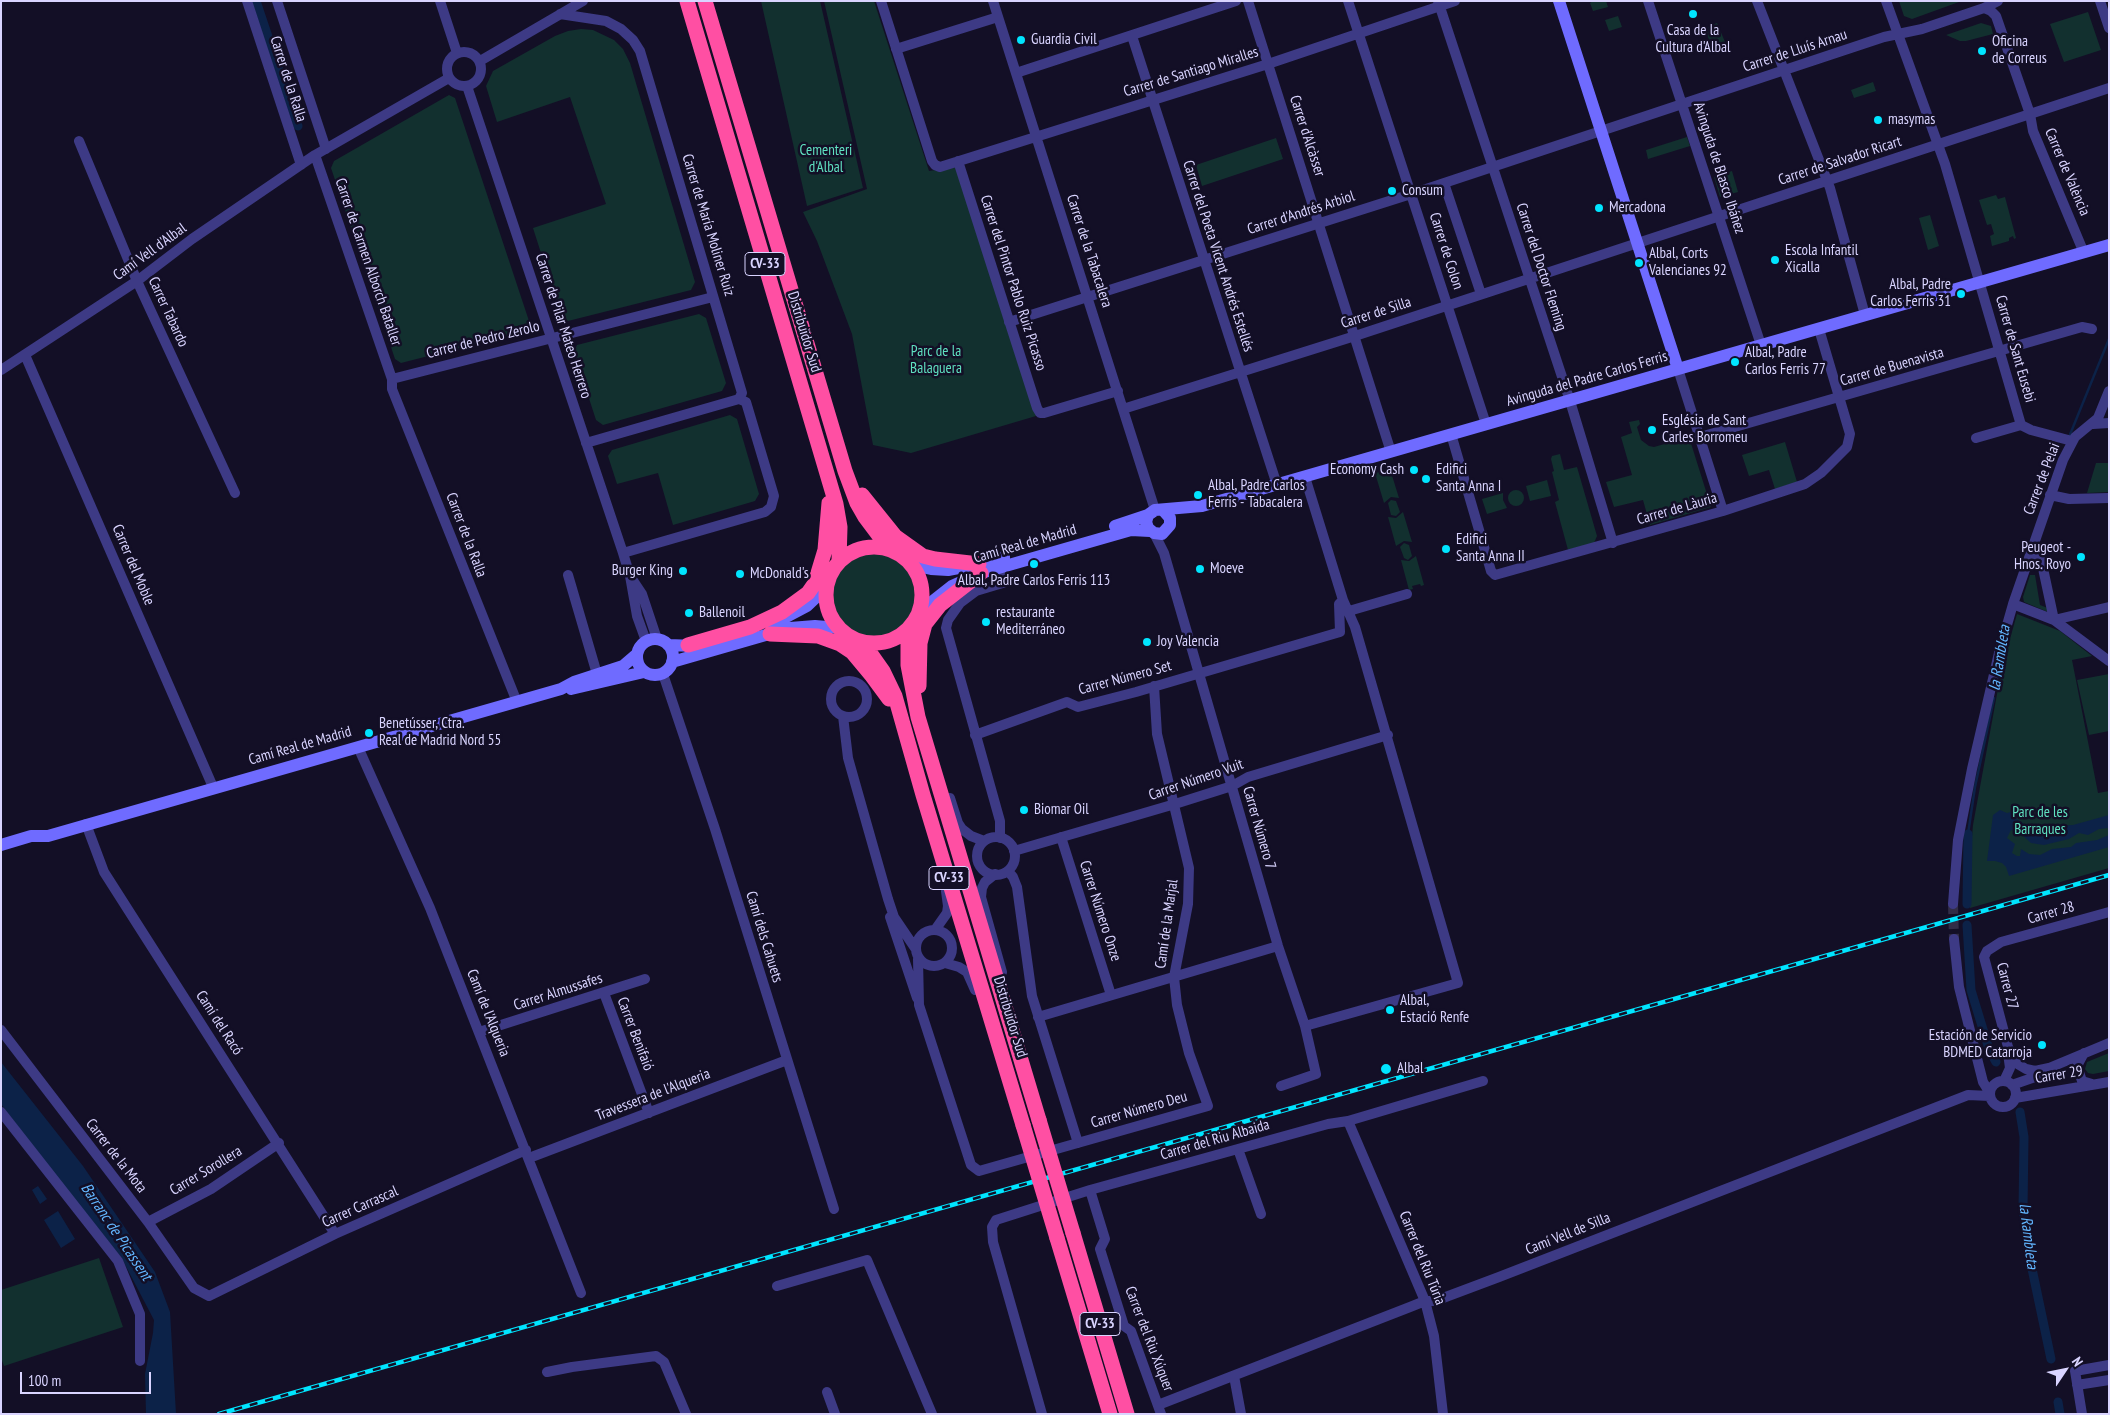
<!DOCTYPE html>
<meta charset="utf-8">
<style>
body{margin:0}
#map{position:relative;width:2110px;height:1415px;overflow:hidden;background:#130f26;font-family:"PT Sans Narrow",sans-serif}
canvas{display:block}
.frame{position:absolute;inset:0;border:2px solid #d9d4ff;pointer-events:none}
.north{position:absolute;left:2040px;top:1345px;width:50px;height:50px;-webkit-text-stroke:4px #130f26;paint-order:stroke;rotate:56deg;font-size:14px;font-weight:700;line-height:20px;text-align:center;color:#d9d4ff}
.north::after{content:'';display:block;margin:auto;width:18px;height:22px;background:#d9d4ff;clip-path:polygon(50% 0,100% 100%,50% 72%,0 100%)}
.scale{position:absolute;left:20px;top:1372px;width:131px;height:22px;box-sizing:border-box;border:2px solid #d9d4ff;border-top:0;padding-left:6px;font-size:15px;line-height:18px;white-space:nowrap;color:#d9d4ff;-webkit-text-stroke:4px #130f26;paint-order:stroke}
</style>
<div id="map">
<canvas width="2110" height="1415"></canvas>
<div class="frame"></div>
<div class="north">N</div>
<div class="scale">100 m</div>
</div>
<script>
const ctx = document.querySelector('canvas').getContext('2d');
ctx.lineJoin = 'round';
function paint(path, color) {
  ctx.fillStyle = color;
  ctx.fill(path, 'evenodd');
}
function toPath(rows) {
  const path = new Path2D();
  for (const r of rows) {
    if (r.length === 3) {
      path.moveTo(r[0] + r[2], r[1]);
      path.arc(r[0], r[1], r[2], 0, 2 * Math.PI);
      continue;
    }
    path.moveTo(r[0], r[1]);
    for (let i = 2; i < r.length; i += 2) path.lineTo(r[i], r[i + 1]);
  }
  return path;
}
function stroke(path, color, width, dash) {
  ctx.strokeStyle = color;
  ctx.lineWidth = width;
  ctx.lineCap = dash ? 'butt' : 'round';
  ctx.setLineDash(dash || []);
  ctx.stroke(path);
}
function write(font, color, halo, rows, align = 'center') {
  ctx.font = font + ' "PT Sans Narrow",sans-serif';
  ctx.lineWidth = 5;
  ctx.setLineDash([]);
  ctx.textBaseline = 'middle';
  ctx.strokeStyle = halo;
  ctx.fillStyle = color;
  for (const [text, x, y, turn = 0] of rows) {
    ctx.save();
    ctx.translate(x, y);
    ctx.rotate((+turn || 0) * Math.PI / 180);
    ctx.textAlign = isNaN(turn) ? turn : align;
    if (halo) ctx.strokeText(text, 0, 0);
    ctx.fillText(text, 0, 0);
    ctx.restore();
  }
}
const green = toPath([
 [761,1,820,1,863,188,807,206],
 [824,1,874,1,929,171,956,167,1036,416,911,453,873,445,852,334,817,241,803,212,867,189],
 [1593,1,1606,1,1608,7,1593,11,1590,3],
 [1899,1,1959,1,1959,2,1912,19,1904,16],
 [2088,12,2101,50,2064,62,2050,24],
 [1618,16,1622,27,1609,31,1605,20],
 [1717,23,1728,49,1713,52,1705,28],
 [1981,23,1991,26,1993,34,1966,41,1960,41,1946,35],
 [581,29,593,30,614,40,623,49,630,63,695,282,691,290,568,321,561,316,533,228,606,204,570,97,497,122,486,86,493,71,555,36,568,31],
 [1873,82,1876,91,1854,98,1851,90],
 [449,95,455,98,530,324,526,331,401,363,395,359,331,168,334,161],
 [1687,137,1690,146,1648,159,1646,150],
 [1276,138,1283,159,1202,186,1196,165],
 [1732,171,1738,192,1720,197,1714,177],
 [1996,195,1998,199,2005,197,2016,238,2014,239,2013,236,2009,238,2009,241,1992,246,1990,236,1994,234,1991,224,1987,225,1979,200],
 [1930,215,1939,246,1928,250,1919,218],
 [699,314,706,318,726,383,722,391,603,425,596,420,574,352,577,345],
 [730,415,737,419,759,494,755,501,673,525,658,473,617,484,608,456,612,450],
 [1639,420,1640,424,1637,427,1641,440,1649,446,1654,447,1689,437,1711,507,1650,525,1643,500,1614,507,1606,482,1632,475,1621,437,1632,433,1629,422],
 [1785,442,1797,482,1775,489,1769,470,1749,476,1742,455],
 [1560,454,1564,470,1577,467,1597,536,1594,543,1568,550,1555,502,1559,500,1552,472,1554,471,1551,459,1552,456],
 [2096,463,2109,463,2109,492,2087,493],
 [1390,469,1399,498,1391,497,1384,503,1375,473,1379,472,1380,475,1388,473,1387,470],
 [1547,480,1551,496,1530,501,1526,486],
 [1516,498,8],
 [1503,493,1503,500,1507,508,1487,514,1482,499],
 [1391,500,1396,501,1400,512,1396,516,1391,515,1388,503],
 [1403,512,1412,542,1404,541,1396,546,1388,517,1396,518],
 [1404,543,1409,545,1412,556,1408,560,1404,558,1400,547],
 [874,595,41],
 [1416,556,1424,585,1421,586,1420,584,1412,586,1413,589,1409,590,1401,560,1409,561],
 [2030,575,2035,575,2040,605,2050,609,2048,612,2024,602,2023,597],
 [2017,614,2060,631,2092,656,2072,660,2098,793,2109,791,2109,868,1970,908,1970,858,1973,825,2002,667],
 [2109,674,2109,731,2089,735,2077,680],
 [2109,1053,2109,1071,2093,1074,2088,1073,2085,1069,2087,1062],
 [99,1258,123,1327,4,1366,1,1358,1,1290]
]);
const water = toPath([
 [2000,810,2007,813,2018,810,2014,817,2043,837,2049,827,2053,826,2073,825,2109,815,2109,828,2099,829,2088,835,2079,833,2069,839,2044,845,2031,843,2018,831,2011,830,2007,838,2015,844,2012,853,2017,856,2020,856,2021,849,2029,854,2040,855,2052,849,2071,847,2076,843,2097,840,2109,835,2109,847,2009,876,2006,867,2002,863,1995,861,1987,861,1993,815],
 [1,1062,83,1166,155,1272,170,1312,176,1414,146,1414,145,1374,153,1333,154,1320,121,1257,56,1177,1,1104],
 [38,1186,47,1199,40,1204,32,1190],
 [58,1211,75,1239,61,1248,44,1220]
]);
const stream = toPath([
 [2069,437,2109,339],
 [1968,834,1975,787,1994,698]
]);
const canal = toPath([
 [256,1,298,126],
 [1967,904,1968,834],
 [1967,925,1971,990,1989,1049,1996,1062],
 [2020,1112,2024,1137,2023,1210,2027,1245,2051,1359],
 [2058,1402,2060,1414]
]);
const streetTunnel = toPath([
 [1953,904,1954,939]
]);
const street = toPath([
 [247,1,301,165],
 [277,1,326,149],
 [440,1,457,53],
 [881,1,932,161,935,165,940,167,1268,64,1455,1],
 [993,1,1155,510],
 [1248,1,1391,452],
 [1348,1,1486,424],
 [1438,1,1570,401,1613,543],
 [1648,1,1761,345],
 [1757,1,1830,188,1865,315],
 [1886,1,1945,164,2021,425],
 [2100,1,2109,28],
 [1984,8,1991,11,1996,16,2030,114,2033,131,2084,253],
 [560,14,606,21,621,29,633,40,640,51,742,393,739,399],
 [1132,36,1277,485],
 [896,49,998,17],
 [464,69,17],
 [480,61,583,1],
 [1016,73,1236,1],
 [467,86,623,553,630,576,637,616,646,641],
 [79,141,137,281,235,493],
 [315,155,392,379,392,389,517,702],
 [958,161,1037,408,1040,413,1044,413,1118,391],
 [1444,183,1481,294],
 [1009,322,1411,194,1884,37,1922,29,1984,8,1998,1],
 [25,355,213,787],
 [1678,369,1723,511],
 [1,370,137,281,192,239,315,155,449,78],
 [392,379,713,297],
 [1123,409,1355,336,2109,88],
 [2093,424,2109,423],
 [1451,434,1491,571,1495,575,1723,511,1805,484,1821,473,1847,447,1850,434,1819,329],
 [1700,437,2082,327,2092,329],
 [1976,438,2021,425,2031,430,2072,441],
 [586,443,739,399],
 [1305,477,1343,600,1355,627,1458,983,1305,1026],
 [2050,495,2069,499,2109,498],
 [1154,533,1164,553,1278,946,1305,1026,1316,1074,1281,1086],
 [2032,550,2041,559,2054,620,2109,607],
 [623,553,765,512,771,507,774,496,746,402,739,399],
 [568,575,597,674],
 [632,579,642,594,657,639],
 [2013,604,2054,620,2109,661],
 [1349,611,1407,594],
 [663,674,715,829,834,1209],
 [849,699,18],
 [843,716,848,758,888,899,894,917,915,948],
 [975,735,1067,702,1078,707,1136,692,1340,632,1339,604,1343,600],
 [358,747,430,908,581,1293],
 [950,798,958,823,962,829,971,836,984,841],
 [86,824,104,872,335,1234],
 [1061,837,1111,995],
 [996,856,19],
 [1000,838,1000,821,946,628,948,620,960,603,976,591,1006,582,1002,566],
 [1014,851,1175,804,1232,786,1248,777,1388,735],
 [1008,871,1013,877,1017,887,1032,996,1078,1143],
 [995,874,985,882,982,888,981,897,1002,972],
 [1953,904,1958,840,1972,769,1999,653,2013,604,2063,460,2075,437,2098,418,2109,391],
 [890,917,917,998],
 [934,948,18],
 [935,930,947,913,948,906,946,891],
 [1954,939,1959,987,1983,1082,1990,1093],
 [918,959,919,1005,971,1165,979,1171,1208,1106,1189,1053,1177,1005,1174,977,1188,904,1189,868,1157,734,1154,686],
 [945,963,959,967,967,972,975,990],
 [604,993,649,1113],
 [1038,1017,1278,946],
 [1,1030,148,1222,194,1288,209,1296,335,1234,526,1150],
 [479,1032,645,979],
 [2084,1053,2077,1066,2082,1081,2092,1084],
 [2049,1068,2035,1071,2026,1069,2016,1063,2008,1047,1984,957,1987,951,2001,942,2109,912],
 [2004,1081,2010,1068,2008,1053],
 [2003,1094,13],
 [2012,1085,2035,1077,2049,1068,2109,1043],
 [2015,1098,2109,1082],
 [1,1112,118,1261,140,1314,140,1361],
 [1348,1121,1425,1301,1434,1336,1443,1414],
 [1238,1149,1261,1214],
 [529,1158,787,1060],
 [1090,1190,1105,1239,1100,1249,1124,1326,1131,1331,1161,1414],
 [148,1222,211,1189,279,1143],
 [777,1286,867,1260,932,1414],
 [547,1372,572,1367,656,1356,664,1362,686,1414],
 [1234,1376,1241,1414],
 [2077,1385,2109,1380],
 [827,1392,835,1414],
 [1158,1405,1410,1307,1425,1301,1435,1301,1499,1277,1968,1095,1990,1096],
 [1042,1414,993,1242,992,1227,996,1220,1090,1190,1328,1124,1348,1121,1483,1081],
 [2082,1414,2075,1371,2109,1365]
]);
const secondary = toPath([
 [1559,1,1678,369],
 [1163,510,1170,518,1170,525,1162,534,1154,533,1148,528,1146,522,1148,515,1155,510,1202,506,2109,245],
 [1115,526,1148,515],
 [912,565,931,569,948,570,979,564,1004,557],
 [919,612,952,586,981,573,1131,530,1150,531],
 [773,624,807,606,826,588],
 [655,657,18],
 [668,645,696,646],
 [672,662,790,628,815,626,838,628],
 [571,689,644,672],
 [1,845,31,836,48,836,561,689,574,682,623,666,637,654]
]);
const highway = toPath([
 [687,1,836,504,840,527,839,561],
 [705,1,845,471,857,503,865,517,889,549],
 [862,495,895,536,923,556,935,559,979,564],
 [874,595,48],
 [908,630,908,665,918,717,1039,1120],
 [770,634,818,636,840,644,852,652,872,676,889,699],
 [856,640,871,654,883,671,895,696,923,795,1023,1125],
 [688,645,750,627,782,612,808,593,815,583,825,550,829,503],
 [919,686,920,643,925,624,940,605,981,573],
 [1073,1233,1127,1414],
 [1057,1238,1110,1414]
]);
const rail = toPath([
 [219,1414,2109,875]
]);
const highwayBridge = toPath([
 [1039,1120,1073,1233],
 [1023,1125,1057,1238]
]);
const markers = [
 [1693,14,5,"#00e5ff"],
 [1021,40,5,"#00e5ff"],
 [1982,51,5,"#00e5ff"],
 [1878,120,5,"#00e5ff"],
 [1392,191,5,"#00e5ff"],
 [1599,208,5,"#00e5ff"],
 [1775,260,5,"#00e5ff"],
 [1639,263,5,"#00e5ff"],
 [1961,294,5,"#00e5ff"],
 [1735,362,5,"#00e5ff"],
 [1652,430,5,"#00e5ff"],
 [1414,470,5,"#00e5ff"],
 [1426,479,5,"#00e5ff"],
 [1198,495,5,"#00e5ff"],
 [1446,549,5,"#00e5ff"],
 [2081,557,5,"#00e5ff"],
 [1034,564,5,"#00e5ff"],
 [1200,569,5,"#00e5ff"],
 [683,571,5,"#00e5ff"],
 [740,574,5,"#00e5ff"],
 [689,613,5,"#00e5ff"],
 [986,622,5,"#00e5ff"],
 [1147,642,5,"#00e5ff"],
 [369,733,5,"#00e5ff"],
 [1024,810,5,"#00e5ff"],
 [1390,1010,5,"#00e5ff"],
 [2042,1045,5,"#00e5ff"],
 [1386,1069,6,"#00e5ff"]
];
const shields = [
 [765,264,40],
 [949,878,40],
 [1100,1324,40]
];
const shieldNames = [
 ["CV-33",765,264],
 ["CV-33",949,878],
 ["CV-33",1100,1324]
];
const poiNames = [
 ["Casa de la",1693,31,"center"],
 ["Cultura d'Albal",1693,48,"center"],
 ["Guardia Civil",1031,40],
 ["Oficina",1992,42],
 ["de Correus",1992,59],
 ["masymas",1888,120],
 ["Consum",1402,191],
 ["Mercadona",1609,208],
 ["Escola Infantil",1785,251],
 ["Xicalla",1785,268],
 ["Albal, Corts",1649,254],
 ["Valencianes 92",1649,271],
 ["Albal, Padre",1951,285,"right"],
 ["Carlos Ferris 31",1951,302,"right"],
 ["Albal, Padre",1745,353],
 ["Carlos Ferris 77",1745,370],
 ["Església de Sant",1662,421],
 ["Carles Borromeu",1662,438],
 ["Economy Cash",1404,470,"right"],
 ["Edifici",1436,470],
 ["Santa Anna I",1436,487],
 ["Albal, Padre Carlos",1208,486],
 ["Ferris - Tabacalera",1208,503],
 ["Edifici",1456,540],
 ["Santa Anna II",1456,557],
 ["Peugeot -",2071,548,"right"],
 ["Hnos. Royo",2071,565,"right"],
 ["Moeve",1210,569],
 ["Burger King",673,571,"right"],
 ["McDonald's",750,574],
 ["Albal, Padre Carlos Ferris 113",1034,581,"center"],
 ["Ballenoil",699,613],
 ["restaurante",996,613],
 ["Mediterráneo",996,630],
 ["Joy Valencia",1157,642],
 ["Benetússer, Ctra.",379,724],
 ["Real de Madrid Nord 55",379,741],
 ["Biomar Oil",1034,810],
 ["Albal,",1400,1001],
 ["Estació Renfe",1400,1018],
 ["Estación de Servicio",2032,1036,"right"],
 ["BDMED Catarroja",2032,1053,"right"],
 ["Albal",1397,1069]
];
const streetNames = [
 ["Carrer de Lluís Arnau",1795,51,-18],
 ["Carrer de Santiago Miralles",1191,72,-17],
 ["Carrer de la Ralla",288,79,72],
 ["Carrer d'Alcàsser",1307,136,72],
 ["Carrer de Salvador Ricart",1840,161,-18],
 ["Avinguda de Blasco Ibáñez",1719,168,72],
 ["Carrer de València",2067,172,67],
 ["Carrer d'Andrés Arbiol",1301,213,-18],
 ["Carrer de María Moliner Ruiz",708,225,73],
 ["Carrer de la Tabacalera",1089,251,72],
 ["Carrer de Colon",1446,251,72],
 ["Camí Vell d'Albal",150,252,-36],
 ["Carrer del Poeta Vicent Andrés Estellés",1218,256,72],
 ["Carrer de Carmen Alborch Bataller",368,262,71],
 ["Carrer del Doctor Fleming",1541,267,72],
 ["Carrer del Pintor Pablo Ruiz Picasso",1013,283,72],
 ["Carrer Tabardo",168,312,65],
 ["Carrer de Silla",1376,313,-18],
 ["Carrer de Pilar Mateo Herrero",563,326,72],
 ["Distribuïdor Sud",804,332,73],
 ["Carrer de Pedro Zerolo",483,340,-14],
 ["Carrer de Sant Eusebi",2015,349,74],
 ["Carrer de Buenavista",1892,367,-16],
 ["Avinguda del Padre Carlos Ferris",1587,379,-16],
 ["Carrer de Pelai",2042,479,-69],
 ["Carrer de Làuria",1677,509,-16],
 ["Carrer de la Ralla",466,535,69],
 ["Camí Real de Madrid",1025,544,-16],
 ["Carrer del Moble",133,565,67],
 ["Carrer Número Set",1125,678,-15],
 ["Camí Real de Madrid",300,746,-16],
 ["Carrer Número Vuit",1196,780,-19],
 ["Carrer Número 7",1259,828,74],
 ["Carrer Número Onze",1100,911,72],
 ["Carrer 28",2051,913,-16],
 ["Camí de la Marjal",1167,924,-82],
 ["Camí dels Cahuets",764,937,73],
 ["Carrer 27",2007,986,75],
 ["Carrer Almussafes",558,992,-18],
 ["Camí de l'Alqueria",488,1013,68],
 ["Distribuïdor Sud",1010,1017,73],
 ["Camí del Racó",219,1023,57],
 ["Carrer Benifaió",635,1034,69],
 ["Carrer 29",2059,1075,-9],
 ["Travessera de l'Alqueria",653,1095,-21],
 ["Carrer Número Deu",1139,1110,-16],
 ["Carrer del Riu Albaida",1215,1140,-16],
 ["Carrer de la Mota",116,1156,52],
 ["Carrer Sorollera",206,1171,-31],
 ["Carrer Carrascal",360,1207,-24],
 ["Camí Vell de Silla",1568,1234,-22],
 ["Carrer del Riu Túria",1422,1258,68],
 ["Carrer del Riu Xúquer",1149,1339,69]
];
const parkNames = [
 ["Cementeri",826,151],
 ["d'Albal",826,168],
 ["Parc de la",936,352],
 ["Balaguera",936,369],
 ["Parc de les",2040,813],
 ["Barraques",2040,830]
];
const waterNames = [
 ["la Rambleta",2000,658,-81],
 ["Barranc de Picassent",116,1232,56],
 ["la Rambleta",2028,1236,83]
];
paint(green, '#12302f');
paint(water, '#0c2248');
stroke(stream, '#0c2248', 2.5);
stroke(canal, '#0c2248', 9);
stroke(streetTunnel, '#312d47', 10, [10, 5]);
stroke(street, '#3d3a85', 10);
stroke(secondary, '#6f6bff', 12);
stroke(highway, '#ff4fa3', 15);
stroke(rail, '#00e5ff', 4.5);
stroke(rail, '#130f26', 2.5, [8]);
stroke(highwayBridge, '#ff4fa3', 15);
for (const [x, y, r, color] of markers) {
  const dot = new Path2D();
  dot.arc(x, y, r, 0, 2 * Math.PI);
  ctx.fillStyle = color;
  ctx.fill(dot);
  stroke(dot, '#130f26', 2);
}
for (const [x, y, w] of shields) {
  const box = new Path2D();
  box.roundRect(x - w / 2, y - 11.5, w, 23, 4);
  ctx.fillStyle = '#130f26';
  ctx.fill(box);
  stroke(box, '#d9d4ff', 1);
}
write('bold 14px', '#d9d4ff', null, shieldNames);
write('15px', '#d9d4ff', '#130f26', poiNames, 'left');
write('15px', '#d9d4ff', '#130f26', streetNames);
write('15px', '#5fe0c0', '#130f26', parkNames);
write('italic 16px', '#62b6ff', '#130f26', waterNames);
</script>
